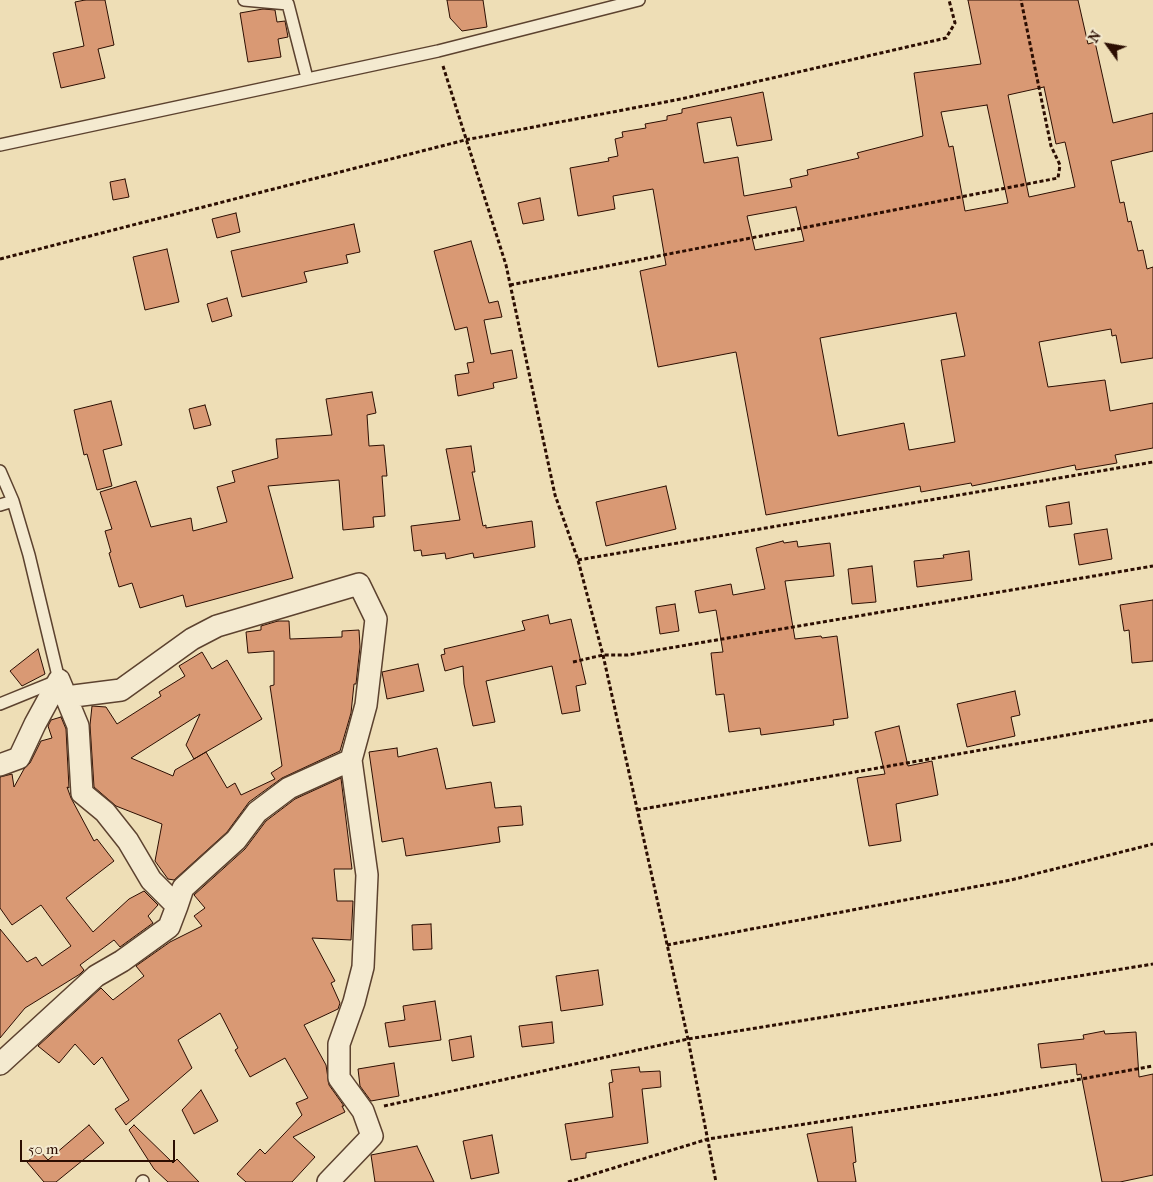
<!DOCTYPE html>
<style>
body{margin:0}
#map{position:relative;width:1153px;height:1182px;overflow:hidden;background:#eedeb6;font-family:"IM FELL French Canon",serif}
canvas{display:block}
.north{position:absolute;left:1083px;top:20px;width:50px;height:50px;-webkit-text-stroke:4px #f4ead0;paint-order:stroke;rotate:302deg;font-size:14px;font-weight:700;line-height:20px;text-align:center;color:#2c0e02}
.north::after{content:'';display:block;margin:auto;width:18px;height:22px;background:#2c0e02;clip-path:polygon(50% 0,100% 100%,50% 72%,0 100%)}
.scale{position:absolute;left:20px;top:1140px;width:155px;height:22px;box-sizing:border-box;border:2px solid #2c0e02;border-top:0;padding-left:6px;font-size:15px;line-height:18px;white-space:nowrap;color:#2c0e02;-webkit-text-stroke:4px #f4ead0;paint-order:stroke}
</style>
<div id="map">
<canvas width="1153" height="1182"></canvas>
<div class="north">N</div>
<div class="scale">50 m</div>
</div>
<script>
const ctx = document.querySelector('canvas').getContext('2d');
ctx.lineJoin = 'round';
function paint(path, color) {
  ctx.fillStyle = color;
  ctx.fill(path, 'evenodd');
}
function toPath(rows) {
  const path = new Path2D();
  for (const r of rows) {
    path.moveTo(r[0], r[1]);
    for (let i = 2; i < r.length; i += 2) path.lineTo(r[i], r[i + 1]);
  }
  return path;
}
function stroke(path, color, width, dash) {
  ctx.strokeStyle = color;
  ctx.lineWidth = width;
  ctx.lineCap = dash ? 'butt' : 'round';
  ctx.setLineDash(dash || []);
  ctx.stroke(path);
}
const building = toPath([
 [85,0,105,0,114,45,98,49,105,78,61,88,53,53,84,46,75,2,85,0],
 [447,0,483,0,487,27,462,31,450,18,447,0],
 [968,0,1078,0,1088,44,1095,42,1113,123,1153,113,1153,151,1111,161,1120,203,1124,202,1128,222,1131,221,1138,251,1143,250,1147,269,1153,267,1153,358,1121,363,1116,335,1112,336,1111,329,1039,342,1048,387,1105,380,1110,411,1153,403,1153,448,1115,455,1117,463,1076,470,1075,465,972,486,971,483,921,492,920,486,766,515,736,352,658,367,640,271,666,265,653,189,613,196,615,209,578,216,570,168,609,161,608,158,618,156,615,139,623,137,622,132,646,128,645,124,667,120,667,116,682,113,682,109,763,92,772,140,737,146,731,117,697,123,704,163,738,157,744,196,792,187,790,179,808,175,807,170,859,158,857,153,923,136,914,73,981,64,968,0],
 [1044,87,1056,144,1065,142,1075,187,1029,197,1008,95,1044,87],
 [987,105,1008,203,965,211,953,146,949,147,941,112,987,105],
 [796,207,804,241,755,250,747,216,796,207],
 [956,313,965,356,941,360,955,442,909,450,904,423,838,436,820,338,956,313],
 [263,9,275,10,277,22,285,21,288,37,278,39,281,57,248,62,240,13,263,9],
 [125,179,129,197,113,200,110,182,125,179],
 [540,198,544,220,523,224,518,203,540,198],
 [236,213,240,232,217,238,212,219,236,213],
 [354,224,360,252,346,255,348,263,304,272,307,282,242,297,231,251,354,224],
 [471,241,489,303,498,301,502,317,484,320,491,354,512,350,517,378,493,383,494,388,458,396,455,375,469,373,467,363,474,362,467,327,455,330,434,251,471,241],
 [167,249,179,302,145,310,133,257,167,249],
 [227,298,232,316,212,322,207,304,227,298],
 [372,392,376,413,367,415,369,446,384,445,387,476,382,476,385,516,373,517,374,527,343,530,339,480,268,486,293,578,186,607,183,595,140,608,132,583,119,587,109,553,111,552,105,531,112,529,100,492,136,481,151,527,191,518,193,531,227,522,217,487,235,482,232,471,278,458,276,439,332,435,326,399,372,392],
 [111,401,122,445,103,450,112,486,97,490,87,454,84,455,74,410,111,401],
 [205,405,211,425,194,429,189,409,205,405],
 [471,446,475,472,472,472,483,526,486,525,486,528,532,521,535,547,474,558,473,553,446,559,445,553,422,556,421,550,414,551,411,526,460,520,446,449,471,446],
 [666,486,676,529,606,546,596,502,666,486],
 [1069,502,1072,524,1049,527,1046,506,1069,502],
 [1107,529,1112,559,1079,565,1074,534,1107,529],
 [783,541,784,543,797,541,798,547,830,543,834,576,785,581,795,639,821,636,822,638,837,636,848,718,833,720,834,725,761,735,760,728,729,732,724,694,716,695,711,653,723,652,716,610,699,613,695,591,731,584,733,595,765,589,756,548,783,541],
 [969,551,972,580,917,587,914,561,944,558,943,555,969,551],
 [872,566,876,602,852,604,848,569,872,566],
 [1153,600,1153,661,1132,663,1129,630,1124,631,1120,605,1153,600],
 [675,604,679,631,660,634,656,607,675,604],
 [548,615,550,624,571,619,586,684,576,686,580,711,562,714,552,666,486,681,495,722,473,726,464,684,463,666,445,671,441,655,445,654,444,649,525,630,522,621,548,615],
 [278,621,289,621,290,639,342,637,342,631,359,630,360,647,356,684,354,684,351,713,340,751,282,778,249,802,227,832,174,880,168,879,155,861,162,824,116,806,94,787,90,725,92,706,106,707,117,724,161,696,159,692,185,676,179,666,202,652,212,669,227,660,262,719,194,759,186,745,200,714,131,758,173,776,175,770,206,752,227,788,235,783,241,795,275,779,271,773,282,766,270,686,274,685,274,651,248,653,246,632,261,630,261,626,278,621],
 [38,649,45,674,22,686,10,671,38,649],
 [418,664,424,691,387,699,382,672,418,664],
 [1015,691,1020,715,1011,717,1015,736,967,747,957,704,1015,691],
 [61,717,66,729,69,788,67,787,71,798,94,841,97,839,114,861,66,898,93,932,129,899,144,891,158,905,148,916,153,923,120,947,114,940,80,965,84,970,80,974,25,1008,0,1038,0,929,27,962,36,957,42,966,71,946,41,905,12,925,0,908,0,777,12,774,14,787,24,769,30,763,41,741,52,738,48,726,51,720,61,717],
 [899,726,908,766,932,761,938,795,896,804,901,841,869,846,857,778,885,774,875,732,899,726],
 [397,748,398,757,437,748,446,789,491,782,495,808,521,806,523,825,498,827,500,842,406,856,403,838,382,842,369,752,397,748],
 [341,778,352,869,334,869,337,901,353,901,351,940,312,938,335,981,331,983,340,1003,338,1009,304,1025,326,1065,329,1085,344,1106,342,1106,345,1112,293,1137,315,1157,292,1182,246,1182,237,1174,260,1149,265,1154,302,1115,296,1103,308,1098,285,1058,250,1077,235,1050,238,1048,220,1013,178,1040,192,1068,126,1125,115,1109,129,1100,102,1057,94,1065,75,1044,59,1063,38,1046,101,988,113,1000,144,976,136,966,170,942,202,926,194,916,205,908,194,895,245,849,266,821,295,799,341,778],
 [431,924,432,949,413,950,412,925,431,924],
 [598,970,603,1005,561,1011,556,976,598,970],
 [435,1001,441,1040,389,1047,385,1023,405,1020,403,1006,435,1001],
 [552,1022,554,1043,522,1047,519,1026,552,1022],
 [1104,1031,1105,1034,1136,1032,1139,1077,1153,1074,1153,1175,1120,1182,1102,1182,1081,1074,1077,1075,1076,1064,1041,1068,1038,1044,1084,1039,1083,1035,1104,1031],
 [471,1036,474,1057,452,1061,449,1040,471,1036],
 [394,1063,399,1096,371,1101,360,1086,358,1069,394,1063],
 [639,1067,640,1072,660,1071,661,1087,642,1089,648,1143,586,1153,586,1158,571,1160,565,1124,613,1117,609,1083,613,1082,611,1070,639,1067],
 [201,1090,218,1121,194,1134,182,1110,201,1090],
 [89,1125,104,1143,56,1182,44,1182,27,1162,40,1151,48,1160,89,1125],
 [134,1125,173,1163,177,1159,199,1182,168,1182,154,1169,129,1130,134,1125],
 [852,1127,856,1162,853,1163,856,1182,818,1182,807,1134,852,1127],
 [492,1135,499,1173,471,1179,463,1141,492,1135],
 [417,1146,434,1182,375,1182,371,1155,417,1146]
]);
const path = toPath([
 [443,66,506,265,555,495,578,560,603,655,688,1039,716,1182],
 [0,259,465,140,681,99,946,38,955,23,949,0],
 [510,285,1058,178,1060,165,1051,146,1021,0],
 [578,560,1153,462],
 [573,662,603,655,628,655,1153,566],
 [637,810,1153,720],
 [667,945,1011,880,1153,844],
 [384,1106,688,1039,1153,964],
 [568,1182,708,1139,993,1095,1153,1066]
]);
const service = toPath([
 [244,0,288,4,307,78],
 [0,145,438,51,639,0],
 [0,471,13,501,29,555,59,680,0,704],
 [0,505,13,501],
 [142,1182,143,1181]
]);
const minor = toPath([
 [66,697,121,690,192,639,217,626,359,584,376,619,366,705,351,760,367,875,363,967,354,1002,339,1044,339,1078,363,1111,372,1136,328,1182],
 [0,765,19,758,35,724,59,680],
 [177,906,183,888,236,840,257,812,289,788,351,760],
 [0,1064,96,976,122,961,169,927,177,906,151,880,128,841,105,812,82,793,78,726,59,680]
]);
paint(building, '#d99974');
stroke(building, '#2c0e02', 1);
stroke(service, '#5c422f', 14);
stroke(minor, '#5c422f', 24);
stroke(path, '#2c0e02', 3, [4, 2.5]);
stroke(service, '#f4ead0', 11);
stroke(minor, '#f4ead0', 21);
</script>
